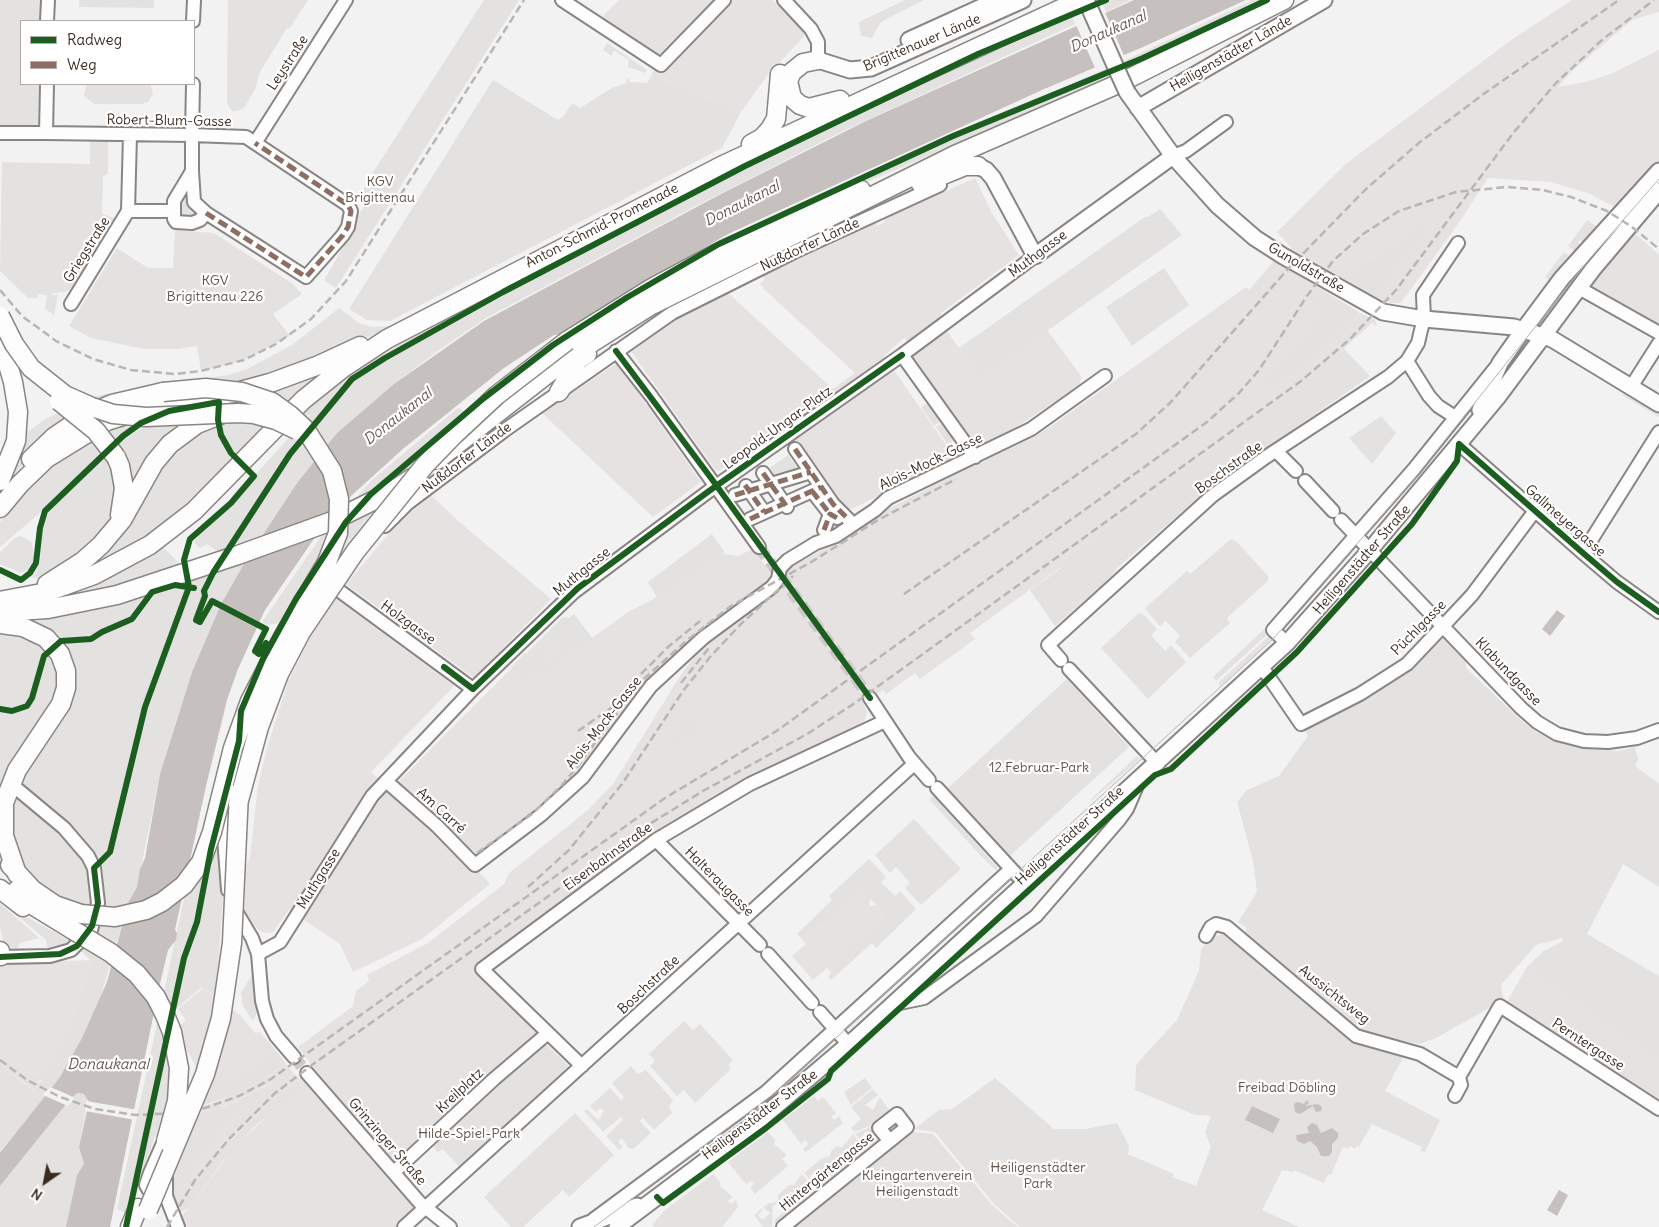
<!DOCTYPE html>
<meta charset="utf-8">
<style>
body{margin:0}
#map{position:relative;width:1659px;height:1227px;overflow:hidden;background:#f3f2f2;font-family:Delius,sans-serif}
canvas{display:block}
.legend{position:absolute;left:20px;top:20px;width:175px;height:65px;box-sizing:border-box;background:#fff;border:1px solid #b1aaa5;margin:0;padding:6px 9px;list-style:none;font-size:15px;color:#3b2a1e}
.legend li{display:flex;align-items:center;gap:10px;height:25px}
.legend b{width:25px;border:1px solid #b1aaa5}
.north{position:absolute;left:20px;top:1157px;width:50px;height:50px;-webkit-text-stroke:4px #fff;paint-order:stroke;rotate:213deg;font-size:14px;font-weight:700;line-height:20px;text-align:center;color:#3b2a1e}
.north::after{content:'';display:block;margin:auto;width:18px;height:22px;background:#3b2a1e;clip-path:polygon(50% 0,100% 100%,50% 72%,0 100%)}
</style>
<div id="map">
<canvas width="1659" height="1227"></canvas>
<ul class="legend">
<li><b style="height:6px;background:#1b5e20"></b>Radweg</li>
<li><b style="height:6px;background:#8d6e63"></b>Weg</li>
</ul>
<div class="north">N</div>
</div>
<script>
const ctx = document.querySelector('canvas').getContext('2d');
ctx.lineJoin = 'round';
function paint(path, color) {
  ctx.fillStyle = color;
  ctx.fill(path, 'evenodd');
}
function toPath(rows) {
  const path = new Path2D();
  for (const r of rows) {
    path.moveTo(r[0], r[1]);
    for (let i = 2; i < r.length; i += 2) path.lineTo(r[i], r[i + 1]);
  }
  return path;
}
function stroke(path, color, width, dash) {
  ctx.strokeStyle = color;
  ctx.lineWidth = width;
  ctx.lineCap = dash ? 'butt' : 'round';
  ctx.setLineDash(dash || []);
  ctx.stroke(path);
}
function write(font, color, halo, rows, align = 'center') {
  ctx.font = font + ' Delius,sans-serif';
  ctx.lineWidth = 4.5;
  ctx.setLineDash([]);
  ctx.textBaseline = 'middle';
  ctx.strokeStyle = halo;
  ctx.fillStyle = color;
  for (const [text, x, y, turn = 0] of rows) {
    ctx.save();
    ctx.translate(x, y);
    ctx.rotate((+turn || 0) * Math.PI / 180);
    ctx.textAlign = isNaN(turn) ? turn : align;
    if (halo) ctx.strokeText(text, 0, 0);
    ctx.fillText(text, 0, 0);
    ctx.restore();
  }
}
const built = toPath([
 [619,0,772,0,806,34,767,76,741,112,661,79,651,77,659,56,600,19],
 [1572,0,1659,0,1659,12,1632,20,1571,72,1558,87,1585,82,1611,74,1659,50,1659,181,1617,208,1590,194,1551,182,1488,178,1460,221,1401,303,1391,303,1374,297,1438,218,1434,213,1350,275,1346,275,1343,279,1290,249,1291,247,1277,232,1347,163,1514,38],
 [975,178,992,213,1019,255,941,313,946,330,981,378,1047,330,1082,377,1078,387,1008,432,1009,436,977,450,914,364,905,337,884,356,956,459,843,513,778,428,717,472,630,350,657,330,727,292,833,389,855,373,765,290,760,283,764,281,763,275,840,240,871,223,875,221,877,226,885,222,883,218,887,216,888,217],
 [1625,229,1638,236,1659,255,1659,333,1585,291],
 [1274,261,1318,287,1309,301,1324,314,1270,392,1302,368,1360,313,1375,320,1377,326,1372,323,1319,371,1274,407,1058,563,1061,567,970,633,975,639,920,679,915,673,886,694,883,690,863,703,867,712,864,721,854,728,765,771,654,833,650,827,638,835,605,870,477,964,548,1033,394,1172,426,1208,404,1227,175,1227,180,1217,189,1208,231,1151,278,1105,302,1086,298,1080,265,1106,233,1137,179,1216,171,1198,177,1188,211,1145,241,1112,272,1083,220,1108,179,1118,181,1108,207,1105,225,1099,259,1082,286,1064,299,1079,314,1068,298,1047,353,1006,356,991,369,981,367,975,428,943,504,884,509,873,587,811,613,784,684,670,708,641,787,578,746,600,686,645,643,686,568,784,479,857,450,829,396,784,563,617,569,618,574,614,592,638,628,612,688,581,723,554,739,556,753,548,773,577,817,553,854,527,954,475,1028,440,1050,427,1246,287,1249,290],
 [617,363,701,482,653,517,542,413],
 [430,494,457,520,551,599,474,678,346,584,387,536],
 [336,599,454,686,371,772,468,860,490,884,422,939,353,972,340,944,289,910,273,932,266,933,260,931,244,916,246,866,250,857,258,786,267,748,288,682,311,636],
 [863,890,872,899,869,902,870,906,877,905,885,915,845,951,850,956,832,973,827,968,813,980,792,956,806,944,800,937,818,921,823,927],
 [1544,951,1659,976,1659,1100,1507,1002,1526,968],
 [90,960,91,961,73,1018,46,1072,30,1074,0,1051,0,964],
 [203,988,240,1015,255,1033,260,1032,282,1058,270,1067,204,1097,197,1068,186,1049,172,1032,186,1020,178,1009],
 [0,1055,19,1071,40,1082,35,1091,0,1065]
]);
const green = toPath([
 [0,0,40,0,40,21,21,21,21,84,39,84,38,125,0,126],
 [79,0,154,0,154,8,79,7],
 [228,0,308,0,290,28,287,28,260,72,255,89,244,108,237,111,232,111,227,104],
 [484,0,519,0,336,288,324,280,344,246,351,226,366,204,360,199,366,183],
 [905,0,924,0,881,22,872,38,861,36,859,22],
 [1101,0,1130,0,1106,12],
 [1252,0,1267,0,1134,69,782,218,779,213,1130,58],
 [1069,10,1075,24,837,134,696,206,486,318,439,350,394,384,337,433,297,483,245,562,221,604,192,672,160,774,137,887,128,904,100,999,82,1038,60,1077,0,1153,0,1065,34,1091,42,1080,37,1081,19,1071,0,1055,0,1051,30,1074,46,1072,73,1018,91,961,74,943,48,952,46,940,2,903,74,943,86,920,25,874,6,832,15,794,52,823,100,875,19,785,70,675,26,623,59,617,185,582,200,571,213,573,224,556,207,544,200,548,194,543,200,534,311,414,305,417,296,410,347,372,460,307,754,158],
 [607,43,647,70,645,73,628,67,629,60,613,50,612,56,603,50],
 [627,77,630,82,647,83,651,77,661,79,741,112,722,148,390,321,367,320,349,309,493,80,558,120,564,116,572,103,580,108,612,88,626,83],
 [87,84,150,84,153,94,148,102,142,104,94,104,86,98,84,94],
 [90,141,108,141,108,174,103,177,102,214,114,218,74,287,65,292,52,293,52,295,58,295,54,315,45,309,47,295,38,294,38,298,28,298,0,271,2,162,90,164],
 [1551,173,1597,188,1597,191,1549,177],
 [185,191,196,212,194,216,180,216,178,203],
 [1160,209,1182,235,981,378,959,348,1145,217,1148,217],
 [1434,213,1438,218,1374,297,1343,279,1346,275,1350,275],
 [1587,220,1599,228,1583,243,1581,240,1578,242,1581,245,1575,251,1568,246],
 [175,230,214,233,293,284,302,294,273,314,290,336,244,360,201,371,197,346,178,349,144,349,91,338,69,326,117,248,148,268,173,268],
 [1563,253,1569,255,1549,280,1545,277],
 [1164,268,1189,305,1132,346,1106,307],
 [1318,287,1360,313,1302,368,1270,392,1265,382,1324,314,1308,301],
 [339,308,359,323,372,327,391,326,338,352,29,456,0,497,0,493,6,482,9,482,18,463,23,435,47,418,100,395,228,375,247,369,292,345],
 [1344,349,1370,376,1207,490,1117,568,1111,577,1055,626,1030,590,1061,568,1058,563,1273,407],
 [338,364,219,478,154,536,95,565,74,573,170,448,221,421,222,401,238,399,241,404,250,405,262,395,278,393,277,390,263,390],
 [1624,393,1659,413,1659,417,1622,395],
 [927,403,941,421,934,426,921,407],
 [459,407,464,412,280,623,267,625,262,622,320,538,372,480],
 [1381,416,1396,433,1372,464,1349,438],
 [145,419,115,442,40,513,0,547,0,522,34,476,102,429],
 [152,420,191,421,128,502,116,469,117,511,102,538,41,579,31,577,36,572,40,562,42,535,47,513,116,446],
 [942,423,954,440,948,445,936,427],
 [788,455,800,471,773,479,767,470],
 [712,534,724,551,723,554,688,581,657,597,648,582],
 [21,536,32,542,34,557,30,569,21,573,0,564,0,552,15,538],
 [1231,539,1238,543,1259,566,1268,576,1268,581,1227,618,1230,623,1190,658,1175,642,1180,636,1166,621,1160,626,1146,610,1146,607,1187,571,1190,574],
 [1345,539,1271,631,1216,681,1213,677,1217,673,1272,622],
 [161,545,180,564,108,591,40,605],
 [1139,613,1143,614,1157,629,1151,635,1165,651,1171,645,1186,662,1148,699,1101,648],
 [574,614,592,638,537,677,534,673,522,681,511,667,525,653,530,658,544,643,547,647,538,656,546,665,564,647,556,638,551,643,544,636,563,617,569,618],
 [0,630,34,639,55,656,61,691,0,798],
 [1272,633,1275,635,1258,652,1220,686,1218,683],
 [1440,635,1466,661,1466,668,1523,722,1539,733,1563,744,1580,748,1620,751,1635,747,1638,760,1635,766,1659,784,1659,887,1623,864,1587,934,1659,976,1659,1058,1594,1017,1596,1012,1526,968,1544,951,1563,941,1562,938,1536,945,1501,985,1503,998,1498,1003,1438,1037,1420,1044,1357,1032,1243,935,1247,928,1238,922,1257,892,1253,861,1237,802,1247,790,1279,776,1308,736,1305,729],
 [817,644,818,645,670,748,669,742,674,742,677,732,687,716,695,727],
 [1067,679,1129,747,1010,856,948,788],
 [1137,756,1140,759,1090,802,1091,799],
 [933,796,998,868,996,870,983,858,929,799],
 [914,819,961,869,921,905,905,888,910,883,896,867,890,873,875,855],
 [213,851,226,852,216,997,202,987,176,1009,167,1047,169,1055,168,1103,126,1213,117,1209,185,894],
 [869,859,886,877,881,882,895,896,900,891,916,909,876,948,872,943,831,980,828,976,849,956,845,951,885,915,863,890,823,927,818,922,800,937,797,934,832,900,829,896],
 [0,903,39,938,20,943,18,948,44,950,12,953,4,946,0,927],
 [1223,934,1229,936,1278,977,1278,981,1282,984,1285,983,1383,1047,1383,1050,1404,1056,1385,1091,1440,1120,1425,1152,1420,1151,1422,1147,1372,1124,1359,1147,1357,1146,1355,1149,1350,1146,1348,1149,1343,1147,1331,1175,1328,1174,1324,1183,1294,1170,1293,1172,1282,1170,1262,1210,1299,1227,1020,1227,994,1204,935,1132,914,1129,939,1110,952,1109,995,1078,1054,1129,1085,1129,1117,1123,1129,1146,1128,1154,1174,1174,1172,1177,1196,1186,1211,1147,1205,1132,1211,1116,1195,1115,1135,1090,1136,1066,1141,1059,1177,1020,1199,971,1201,950,1209,938],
 [254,971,258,1011,253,1021,243,1006,241,993],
 [684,1021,693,1030,700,1024,733,1060,729,1064,730,1070,695,1103,684,1090,677,1096,650,1066,655,1061,649,1054],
 [269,1042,286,1064,259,1082,232,1096,198,1107,210,1076,219,1086,232,1074,237,1080,249,1069,253,1073,273,1055,265,1045],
 [545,1043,569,1066,459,1167,443,1149,438,1152,433,1147,434,1143],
 [631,1066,638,1074,646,1070,673,1100,669,1107,672,1113,654,1130,643,1118,640,1121,651,1133,633,1149,628,1148,622,1138,618,1142,623,1147,619,1150,606,1136,623,1120,621,1117,603,1132,584,1111,587,1109,598,1120,602,1116,601,1114,604,1111,601,1108,596,1112,590,1106,610,1088,621,1100,624,1097,612,1083],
 [865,1078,872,1088,851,1105,844,1092],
 [298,1080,302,1086,254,1127,222,1162,189,1208,181,1212,184,1207,182,1206,204,1172,233,1138,265,1106],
 [305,1080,364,1149,367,1155,305,1084],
 [273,1083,241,1112,211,1145,171,1198,172,1177,169,1176,195,1114,223,1107],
 [329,1083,398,1163,391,1162,324,1085],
 [873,1089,878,1095,865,1105,873,1110,880,1097,890,1111,874,1124,855,1132,851,1128,861,1119,851,1107],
 [80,1093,86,1095,88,1099,79,1147,84,1164,77,1175,66,1227,0,1227,0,1186,74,1095],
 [814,1096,818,1101,823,1097,836,1113,831,1117,834,1120,839,1116,843,1123,806,1152,803,1149,808,1144,805,1140,801,1144,783,1120],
 [575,1113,614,1155,569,1197,563,1190,523,1227,511,1227,484,1197],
 [872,1126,872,1130,880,1140,869,1149,860,1140,869,1136,866,1131,860,1139,855,1134],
 [768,1132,775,1140,774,1144,787,1155,782,1159,788,1166,755,1194,750,1188,754,1184,751,1181,747,1184,743,1181,728,1162],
 [912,1132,933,1134,992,1205,1018,1227,793,1227],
 [853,1134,866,1152,818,1189,811,1180,822,1174,818,1169,810,1176,810,1179,804,1173,821,1159,830,1156,831,1151,837,1146,842,1147],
 [713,1174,720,1182,720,1186,733,1197,728,1201,731,1204,736,1200,738,1207,722,1227,655,1227,652,1225,665,1210],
 [802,1174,816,1191,812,1195,790,1192,773,1206,772,1227,763,1227,754,1215,761,1209,763,1210,758,1215,762,1220,770,1213,763,1207,769,1203,773,1203,778,1200,778,1195,789,1185,794,1185],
 [802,1197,808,1198,775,1225,775,1219]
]);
const water = toPath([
 [1134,0,1246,0,1143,47,1042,90,728,234,641,284,562,334,554,335,504,368,404,448,340,506,318,533,265,610,238,669,227,700,206,786,175,930,177,933,176,940,168,950,159,988,110,1227,66,1227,77,1175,84,1164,79,1147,89,1102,84,1094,78,1093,72,1097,0,1186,0,1153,60,1077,82,1038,107,982,128,903,137,887,140,869,145,858,160,774,192,672,221,604,245,562,297,483,337,433,394,384,484,321,719,195,866,121],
 [1557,610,1565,616,1550,636,1542,629],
 [1307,1100,1309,1103,1305,1106,1318,1104,1322,1107,1321,1111,1316,1112,1313,1106,1300,1114,1295,1112,1294,1104,1298,1102,1304,1104],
 [1252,1106,1280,1119,1273,1133,1245,1120],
 [1312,1123,1317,1125,1321,1133,1332,1128,1338,1133,1338,1138,1332,1144,1332,1152,1329,1156,1321,1156,1317,1147,1310,1141,1304,1144,1297,1141,1296,1135,1309,1133,1307,1127],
 [1559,1190,1568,1195,1557,1216,1547,1210]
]);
const pier = toPath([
 [1104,10,1125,58,1096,70,1075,23],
 [50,1087,62,1092,75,1098,68,1106,61,1103,43,1095],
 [86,1101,138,1110,135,1120,85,1111]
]);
const minorTunnel = toPath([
 [759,547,870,698],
 [294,1057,307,1073]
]);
const minor = toPath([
 [562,0,661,65,724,0],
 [784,0,811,29,818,42,818,60],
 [47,21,48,0],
 [193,21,194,0],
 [0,133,46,133,192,135,246,137,348,205,351,211,348,227,343,235,306,277,206,213,194,202,192,171,192,135,193,84],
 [46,133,47,84],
 [255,143,346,0],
 [1173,156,1186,151,1226,122],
 [192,171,174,201,174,219,176,222,192,223,200,220,206,213],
 [128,211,173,211],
 [1579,288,1659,333],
 [71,304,128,211,130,135],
 [616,351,652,397],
 [902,355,975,457],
 [1407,361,1429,396,1438,406,1455,417],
 [1631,387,1659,343],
 [654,400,759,547],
 [1459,444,1583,553,1617,582,1659,612],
 [795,449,833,504,849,520],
 [1277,452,1296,471],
 [763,473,787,507],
 [1305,481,1333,511],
 [746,486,764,512],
 [812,491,830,514],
 [735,495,811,472],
 [750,519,821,487],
 [1341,520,1521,708,1537,722,1557,734,1584,741,1608,742,1637,738,1659,730],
 [385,526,408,503,505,430,672,313,794,252,940,185],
 [824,530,830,514,837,518],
 [1583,553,1659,432],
 [326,581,473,689],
 [1287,643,1273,630,1414,469,1496,367],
 [1061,660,1048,645,1212,496,1266,457,1388,377,1407,361,1418,343,1421,330,1424,319,1423,295,1458,243],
 [1262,667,1301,724,1360,694,1407,664,1443,626,1472,595,1534,512],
 [1069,669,1158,764],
 [870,698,909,757,929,780],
 [386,781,437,826,475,865,541,815,583,777,651,686,703,638,772,587,778,579,780,568,788,560,816,543,836,536,875,510,888,498,1031,429,1105,376],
 [937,788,1026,885],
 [656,840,760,945],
 [228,890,224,838,233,798],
 [234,908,252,938,258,954,262,1001,267,1019,276,1036,294,1057],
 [1206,936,1211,927,1216,924,1227,927,1356,1036,1420,1054,1459,1077],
 [258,954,280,942,372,796,473,689,574,592,709,491,902,355,1035,256],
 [768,954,812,1003],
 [0,957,50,956,71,950,91,930,98,903,94,868,88,856,64,828,10,783],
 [895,1004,924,998,1036,916,1119,820,1127,809,1139,781],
 [820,1012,849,1045],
 [582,1066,482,969,656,840,750,784,885,721],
 [307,1073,420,1203,450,1227],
 [1455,1096,1461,1085,1459,1077,1500,1006,1659,1109],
 [394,1172,494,1079,548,1033],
 [150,1173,168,1132],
 [166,1196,160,1197,150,1192,146,1185,150,1173,159,1172,166,1178,166,1196,178,1227],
 [594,1219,766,1092,1011,869],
 [404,1227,914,764],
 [783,1227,907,1127,897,1114,879,1128,890,1141]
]);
const major = toPath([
 [1086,0,1117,70],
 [909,40,997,0],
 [818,60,850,70,871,68,1023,0],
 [1127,92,1173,156,1217,205,1255,238,1283,256,1383,312,1424,319,1514,327,1552,339,1659,404],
 [1138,108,1324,0],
 [978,166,986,170,993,178,1035,256,1173,156],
 [1480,410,1500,363,1524,329,1562,278,1659,171],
 [580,1227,637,1206],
 [617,1227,757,1122,856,1038,1287,643,1370,550,1497,398,1593,269,1659,191]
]);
const highway = toPath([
 [818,60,803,63,792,72,788,81,792,98,800,105,809,108,840,100],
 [751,144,762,138,770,129,776,119,780,74],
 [921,184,965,166,978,166],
 [0,337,13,382,18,412,16,441,0,481],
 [567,341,652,288,717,253,861,190],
 [559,392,578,360,587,354],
 [116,457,120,466,124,488,120,515],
 [31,459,54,437,88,414,112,404,163,392],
 [437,460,568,358,650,306,955,155,1118,84,1284,0],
 [0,508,20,484,47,458,107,421,162,404,233,393,270,383,319,365,360,346],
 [47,584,83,561,101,545,122,520,154,463,170,444,197,424,220,415],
 [0,601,47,592,94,575,150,545,194,511,303,400,343,368,387,339,721,166,1080,0],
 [0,612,48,609,117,595,238,555,332,521,391,492,412,478],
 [0,624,23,627,46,638,60,654,66,671,66,688,61,704,17,770,4,803,4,836,17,874],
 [10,865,33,890,55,905,81,914],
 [0,889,23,907],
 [17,890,34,906,73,930],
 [0,951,1,956],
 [130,1227,138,1208]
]);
const tram = toPath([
 [594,1227,779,1090,1274,638,1414,479,1591,257,1659,179]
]);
const rail = toPath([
 [0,290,22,316,56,341,93,359,131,370,175,374,201,371,244,360,276,344,311,319,346,281,524,0],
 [904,594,1136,434,1171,402,1288,269,1366,189,1420,142,1485,93,1619,0],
 [641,674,668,647,700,621],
 [681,683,709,648],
 [578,731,614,706,686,641,731,606,813,561,878,520,956,479],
 [477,853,532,814,561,786,578,766,626,701],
 [528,887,569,850,622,784,683,691,710,657,740,625,793,576],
 [0,1060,27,1080,60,1097,95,1109,135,1115,180,1113,205,1108,239,1096,271,1079,665,798,775,732,810,707,1207,422,1239,393,1259,370,1307,296,1333,261,1363,234,1399,211,1456,192,1507,187,1543,190,1571,197,1607,211,1632,227,1659,249],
 [167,1227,195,1180,229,1139,274,1094,312,1065,648,825,703,791,807,734,855,703,1301,381,1350,339,1396,290,1514,132,1556,83,1602,40,1654,0]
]);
const majorBridge = toPath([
 [1117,70,1127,92]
]);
const highwayBridge = toPath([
 [0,316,14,344,31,368,65,395,92,407,113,414,146,417,238,413,254,414,276,420,297,430],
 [59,401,96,431,116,457],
 [238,804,259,727,279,674,301,632,355,552,425,465,454,435,497,395,567,341],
 [81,914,115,917,146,910,162,902,184,885,201,862,212,832,233,748,250,701,283,637,327,562,338,533,339,499,332,471,306,430,290,415,272,402,242,392,206,388,163,392],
 [73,930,111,953,137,974,156,997,165,1015,172,1032,179,1068,177,1101,166,1141],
 [148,1210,205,1074,221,1018,232,943,239,793]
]);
const quiet = toPath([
 [206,213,306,277,343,235,348,227,351,211,348,205,255,143],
 [795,449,833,504,849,520],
 [763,473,787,507],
 [745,485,764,512],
 [812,491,830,514],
 [735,495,811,472],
 [750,519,821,487],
 [824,530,830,514,837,518]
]);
const cycleway = toPath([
 [616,351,711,478,870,698],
 [1459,444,1583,553,1617,582,1659,612],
 [0,570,21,580,30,573,36,563,40,528,45,511,123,436,141,423,169,411,219,402,218,420,221,435,231,453,254,476,231,503,190,539,184,560,189,587,145,707,110,852,94,868,98,903,92,926,77,946,60,954,0,957],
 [204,591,213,573,290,454,352,379,385,358,503,292,745,166,978,54,1106,0],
 [204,591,205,596,196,620,200,622,212,601,266,629,255,651,259,654,266,643],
 [444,667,473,689,578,588,709,491,902,355],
 [0,709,12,711,27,706,32,698,44,656,61,641,91,639,102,632,132,619,152,592,175,585,194,588],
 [657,1197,663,1203,766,1128,828,1079,831,1071,1132,796,1155,775,1171,769,1297,652,1412,524,1457,461,1459,444],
 [126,1227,184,958,197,922,211,849,239,741,241,711,263,659,296,599,346,522,371,494,484,398,553,345,626,298,719,244,953,136,1143,58,1267,0]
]);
const streetNames = [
 ["Brigittenauer Lände",922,43,-23],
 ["Heiligenstädter Lände",1231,54,-30],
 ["Leystraße",288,63,-57],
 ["Robert-Blum-Gasse",169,121,1],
 ["Anton-Schmid-Promenade",602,226,-27],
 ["Nußdorfer Lände",810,245,-25],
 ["Griegstraße",87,250,-58],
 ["Muthgasse",1038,254,-37],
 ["Gunoldstraße",1306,268,30],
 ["Leopold-Ungar-Platz",778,428,-36],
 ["Nußdorfer Lände",467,458,-37],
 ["Alois-Mock-Gasse",931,462,-26],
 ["Boschstraße",1229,468,-36],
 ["Gallmeyergasse",1565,521,41],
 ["Heiligenstädter Straße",1362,560,-49],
 ["Muthgasse",582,572,-39],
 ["Holzgasse",408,623,36],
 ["Püchlgasse",1419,628,-45],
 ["Klabundgasse",1508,672,46],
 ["Alois-Mock-Gasse",604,723,-52],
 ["Am Carré",441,811,42],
 ["Heiligenstädter Straße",1070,836,-42],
 ["Eisenbahnstraße",608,857,-36],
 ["Muthgasse",319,879,-58],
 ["Halteraugasse",719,882,45],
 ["Boschstraße",649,985,-43],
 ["Aussichtsweg",1334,995,38],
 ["Perntergasse",1588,1045,33],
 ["Kreilplatz",460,1091,-43],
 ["Heiligenstädter Straße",760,1115,-37],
 ["Grinzinger Straße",387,1142,49],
 ["Hintergärtengasse",827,1172,-39]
];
const parkNames = [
 ["KGV",380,182],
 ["Brigittenau",380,198],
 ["KGV",215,281],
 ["Brigittenau 226",215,297],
 ["12.Februar-Park",1039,768],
 ["Freibad Döbling",1287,1088],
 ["Hilde-Spiel-Park",469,1134],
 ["Heiligenstädter",1038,1168],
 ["Park",1038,1184],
 ["Kleingartenverein",917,1176],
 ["Heiligenstadt",917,1192]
];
const waterNames = [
 ["Donaukanal",1108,32,-24],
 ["Donaukanal",742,204,-27],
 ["Donaukanal",398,417,-38],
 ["Donaukanal",108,1065]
];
paint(built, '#e5e2e1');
paint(green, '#e4e2e0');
paint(water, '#c6c0be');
paint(pier, '#f3f2f2');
stroke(minorTunnel, '#cecac8', 12, [12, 6]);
stroke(minor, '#898582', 16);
stroke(major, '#898582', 19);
stroke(highway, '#898582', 21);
stroke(minor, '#fdfdfd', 12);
stroke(major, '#fdfdfd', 15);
stroke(highway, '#fdfdfd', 18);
stroke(tram, '#b8b6b4', 1);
stroke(rail, '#b8b6b4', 2.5, [8, 4]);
stroke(majorBridge, '#898582', 19, []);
stroke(highwayBridge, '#898582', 21, []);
stroke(majorBridge, '#fdfdfd', 15);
stroke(highwayBridge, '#fdfdfd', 18);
stroke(quiet, '#8d6e63', 5, [10, 5]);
stroke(cycleway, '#1b5e20', 6);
write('14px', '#3b2a1e', '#fff', streetNames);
write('14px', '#62554b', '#fff', parkNames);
write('italic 15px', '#65574e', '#fff', waterNames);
</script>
